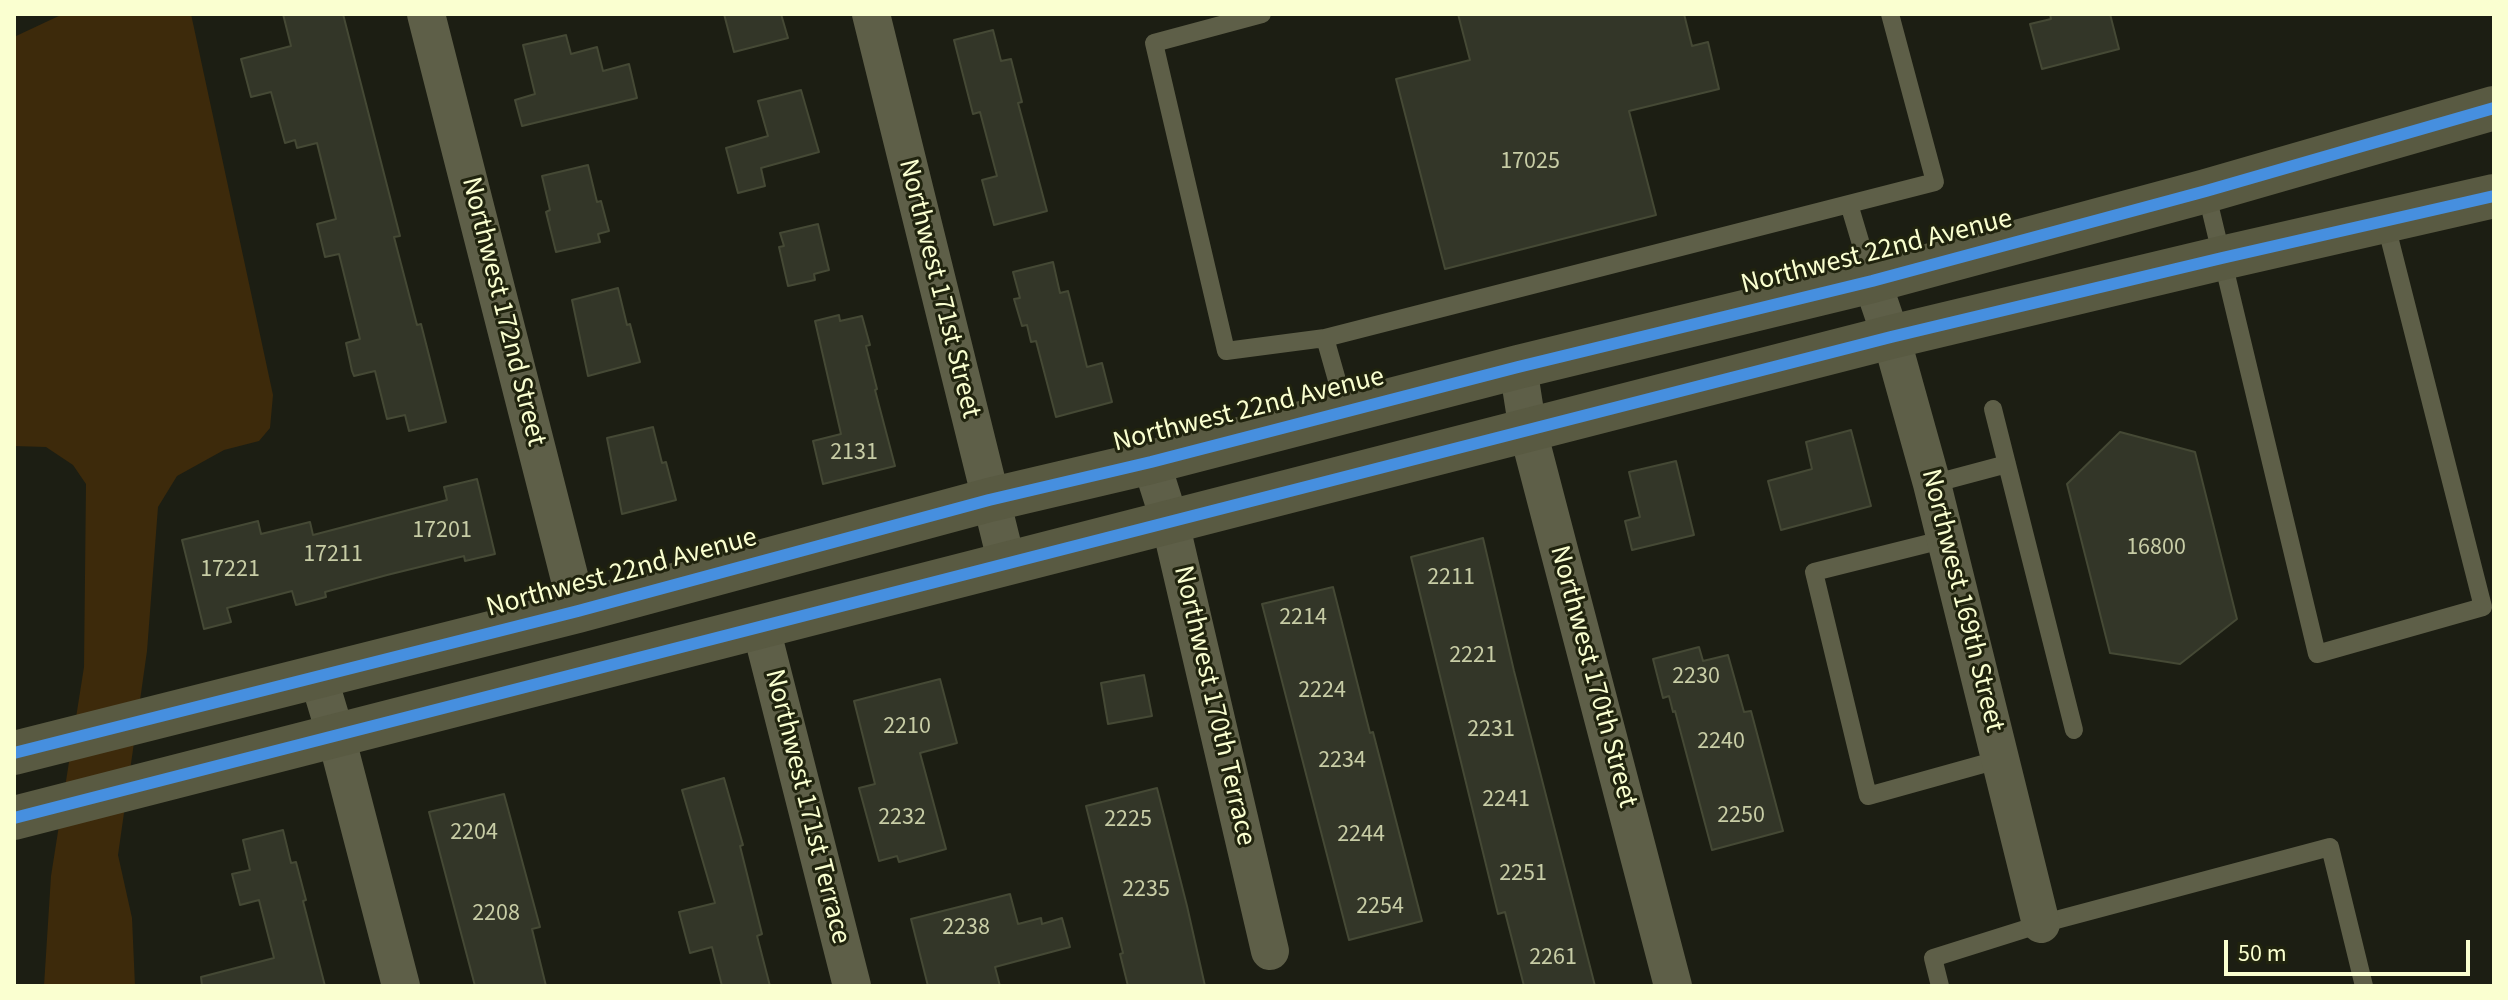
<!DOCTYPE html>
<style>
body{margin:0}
#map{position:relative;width:2508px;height:1000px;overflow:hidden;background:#1c1e13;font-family:"Source Sans 3",sans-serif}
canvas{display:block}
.frame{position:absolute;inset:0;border:16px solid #faffd0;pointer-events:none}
.scale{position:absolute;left:2224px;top:940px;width:246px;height:36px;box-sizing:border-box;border:4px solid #faffd0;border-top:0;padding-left:10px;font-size:24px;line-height:28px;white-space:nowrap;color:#faffd0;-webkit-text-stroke:6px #20230e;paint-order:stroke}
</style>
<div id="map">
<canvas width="2508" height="1000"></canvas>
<div class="frame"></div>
<div class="scale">50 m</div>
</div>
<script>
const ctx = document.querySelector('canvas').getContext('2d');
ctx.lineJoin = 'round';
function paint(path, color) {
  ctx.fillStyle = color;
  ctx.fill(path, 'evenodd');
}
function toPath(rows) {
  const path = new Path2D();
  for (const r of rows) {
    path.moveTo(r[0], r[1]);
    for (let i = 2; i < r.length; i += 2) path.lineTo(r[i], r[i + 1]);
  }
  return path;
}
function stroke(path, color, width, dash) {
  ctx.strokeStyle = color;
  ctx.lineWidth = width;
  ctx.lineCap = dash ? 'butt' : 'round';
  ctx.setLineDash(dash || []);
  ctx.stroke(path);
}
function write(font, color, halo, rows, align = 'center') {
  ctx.font = font + ' "Source Sans 3",sans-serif';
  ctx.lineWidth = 6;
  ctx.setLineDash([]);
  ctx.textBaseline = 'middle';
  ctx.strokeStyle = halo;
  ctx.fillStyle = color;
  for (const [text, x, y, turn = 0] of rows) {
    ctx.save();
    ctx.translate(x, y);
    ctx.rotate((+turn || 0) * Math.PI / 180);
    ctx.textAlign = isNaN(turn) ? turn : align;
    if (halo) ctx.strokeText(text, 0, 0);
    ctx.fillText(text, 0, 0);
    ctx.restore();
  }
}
const water = toPath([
 [63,14,191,14,273,395,270,428,259,441,224,450,177,476,158,507,147,651,118,855,132,918,135,986,44,986,51,876,84,667,86,484,73,465,46,447,14,446,14,37]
]);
const building = toPath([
 [283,14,343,14,400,236,394,237,417,325,421,324,446,422,409,431,405,415,387,419,375,371,354,376,352,371,346,343,360,339,339,254,325,257,317,224,336,219,317,143,297,148,295,140,285,143,271,92,251,97,241,59,291,46,283,14],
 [724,14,781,14,788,38,734,52,724,14],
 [1458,14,1684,14,1692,46,1708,42,1719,89,1629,111,1656,215,1445,269,1396,79,1470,60,1458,14],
 [2050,14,2110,14,2119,49,2042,69,2030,24,2051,19,2050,14],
 [993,30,1001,61,1011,59,1022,102,1018,103,1047,211,994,225,982,180,997,176,980,112,973,114,954,40,993,30],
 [566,35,571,54,597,47,603,71,629,64,637,98,522,126,515,100,535,94,523,45,566,35],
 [801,90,819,152,761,168,765,186,738,193,726,148,768,136,758,101,801,90],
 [588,165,597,202,601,201,609,231,598,234,600,242,556,252,546,212,550,210,542,176,588,165],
 [818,224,829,270,814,274,815,280,788,286,779,247,784,246,780,233,818,224],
 [1053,262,1060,293,1068,291,1087,367,1102,363,1112,402,1056,417,1036,341,1031,342,1027,325,1022,326,1014,299,1020,298,1013,272,1053,262],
 [618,288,627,325,630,324,640,362,588,376,572,300,618,288],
 [839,315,840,321,862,316,870,345,866,346,877,389,875,390,895,466,823,484,813,441,841,434,815,321,839,315],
 [653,427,662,463,666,462,676,500,622,514,607,438,653,427],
 [1851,430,1871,506,1781,530,1768,481,1812,469,1806,442,1851,430],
 [2120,432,2195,452,2237,619,2180,664,2110,653,2067,484,2120,432],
 [1676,461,1694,535,1632,550,1625,521,1640,517,1629,472,1676,461],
 [477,479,495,554,465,561,464,556,387,575,325,592,326,597,296,605,292,591,227,608,231,622,204,629,182,540,258,521,261,534,310,522,313,535,447,500,444,487,477,479],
 [1483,538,1514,671,1595,986,1524,986,1505,912,1498,914,1411,557,1483,538],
 [1333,587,1370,733,1373,732,1422,921,1349,940,1262,604,1333,587],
 [1699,647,1703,661,1728,655,1744,712,1751,711,1783,831,1712,850,1675,711,1673,712,1669,696,1663,698,1653,659,1699,647],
 [1144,675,1152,716,1108,724,1101,683,1144,675],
 [940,679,957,743,920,753,946,849,899,862,897,856,879,861,859,788,875,784,854,701,940,679],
 [724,778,743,845,740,846,762,934,757,936,770,986,722,986,712,947,690,953,679,912,715,903,682,790,724,778],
 [1157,788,1187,906,1205,986,1128,986,1120,954,1123,953,1086,806,1157,788],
 [504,794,540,927,532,929,546,986,475,986,429,812,504,794],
 [283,830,291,863,296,862,306,900,303,901,325,986,202,986,201,977,274,958,259,900,240,905,232,874,250,870,243,840,283,830],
 [1010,894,1018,924,1041,918,1042,924,1062,918,1070,947,995,967,1000,986,928,986,911,919,1010,894]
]);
const service = toPath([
 [1262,14,1154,43,1226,351,1325,338,1935,182,1890,14],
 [2206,191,2317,654,2483,607,2385,221],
 [1849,204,1872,281],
 [1325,338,1346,412],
 [1993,409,2074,730],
 [1932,484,2007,464],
 [1946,539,1814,572,1868,796,2001,759],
 [1940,986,1933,958,2041,924,2330,847,2364,986]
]);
const minor = toPath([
 [426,14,578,611],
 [871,14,1007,564],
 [1872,281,1891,337,1932,484,2041,924],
 [1518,367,1528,431,1673,986],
 [1151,462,1170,522,1270,951],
 [761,628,852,986],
 [318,676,336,736,401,986]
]);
const secondary = toPath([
 [14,753,578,611,989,500,1151,462,1518,367,1872,281,2206,191,2494,108],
 [14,818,1891,337,2222,258,2494,196]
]);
const cycleway = toPath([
 [14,753,578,611,989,500,1151,462,1518,367,1872,281,2206,191,2494,108],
 [14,818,1891,337,2222,258,2494,196]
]);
const numberNames = [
 ["17025",1530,163],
 ["2131",854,454],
 ["17201",442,532],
 ["16800",2156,549],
 ["17211",333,556],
 ["17221",230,571],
 ["2211",1451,579],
 ["2214",1303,619],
 ["2221",1473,657],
 ["2230",1696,678],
 ["2224",1322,692],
 ["2210",907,728],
 ["2231",1491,731],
 ["2240",1721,743],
 ["2234",1342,762],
 ["2241",1506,801],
 ["2250",1741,817],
 ["2232",902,819],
 ["2225",1128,821],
 ["2204",474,834],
 ["2244",1361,836],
 ["2251",1523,875],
 ["2235",1146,891],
 ["2254",1380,908],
 ["2208",496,915],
 ["2238",966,929],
 ["2261",1553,959]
];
const streetNames = [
 ["Northwest 22nd Avenue",1877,253,-14],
 ["Northwest 171st Street",938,289,76],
 ["Northwest 172nd Street",502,312,76],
 ["Northwest 22nd Avenue",1249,411,-14],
 ["Northwest 22nd Avenue",622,574,-15],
 ["Northwest 169th Street",1961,601,76],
 ["Northwest 170th Street",1592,677,75],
 ["Northwest 170th Terrace",1213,706,77],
 ["Northwest 171st Terrace",806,807,76]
];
paint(water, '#3d2a0b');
paint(building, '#333628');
stroke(building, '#454935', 2);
stroke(service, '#5e5f48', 18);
stroke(minor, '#5e5f48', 38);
stroke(secondary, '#595a42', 44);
stroke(cycleway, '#468fdf', 12);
write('24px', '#c8cda6', null, numberNames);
write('28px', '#faffd0', '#20230e', streetNames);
</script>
